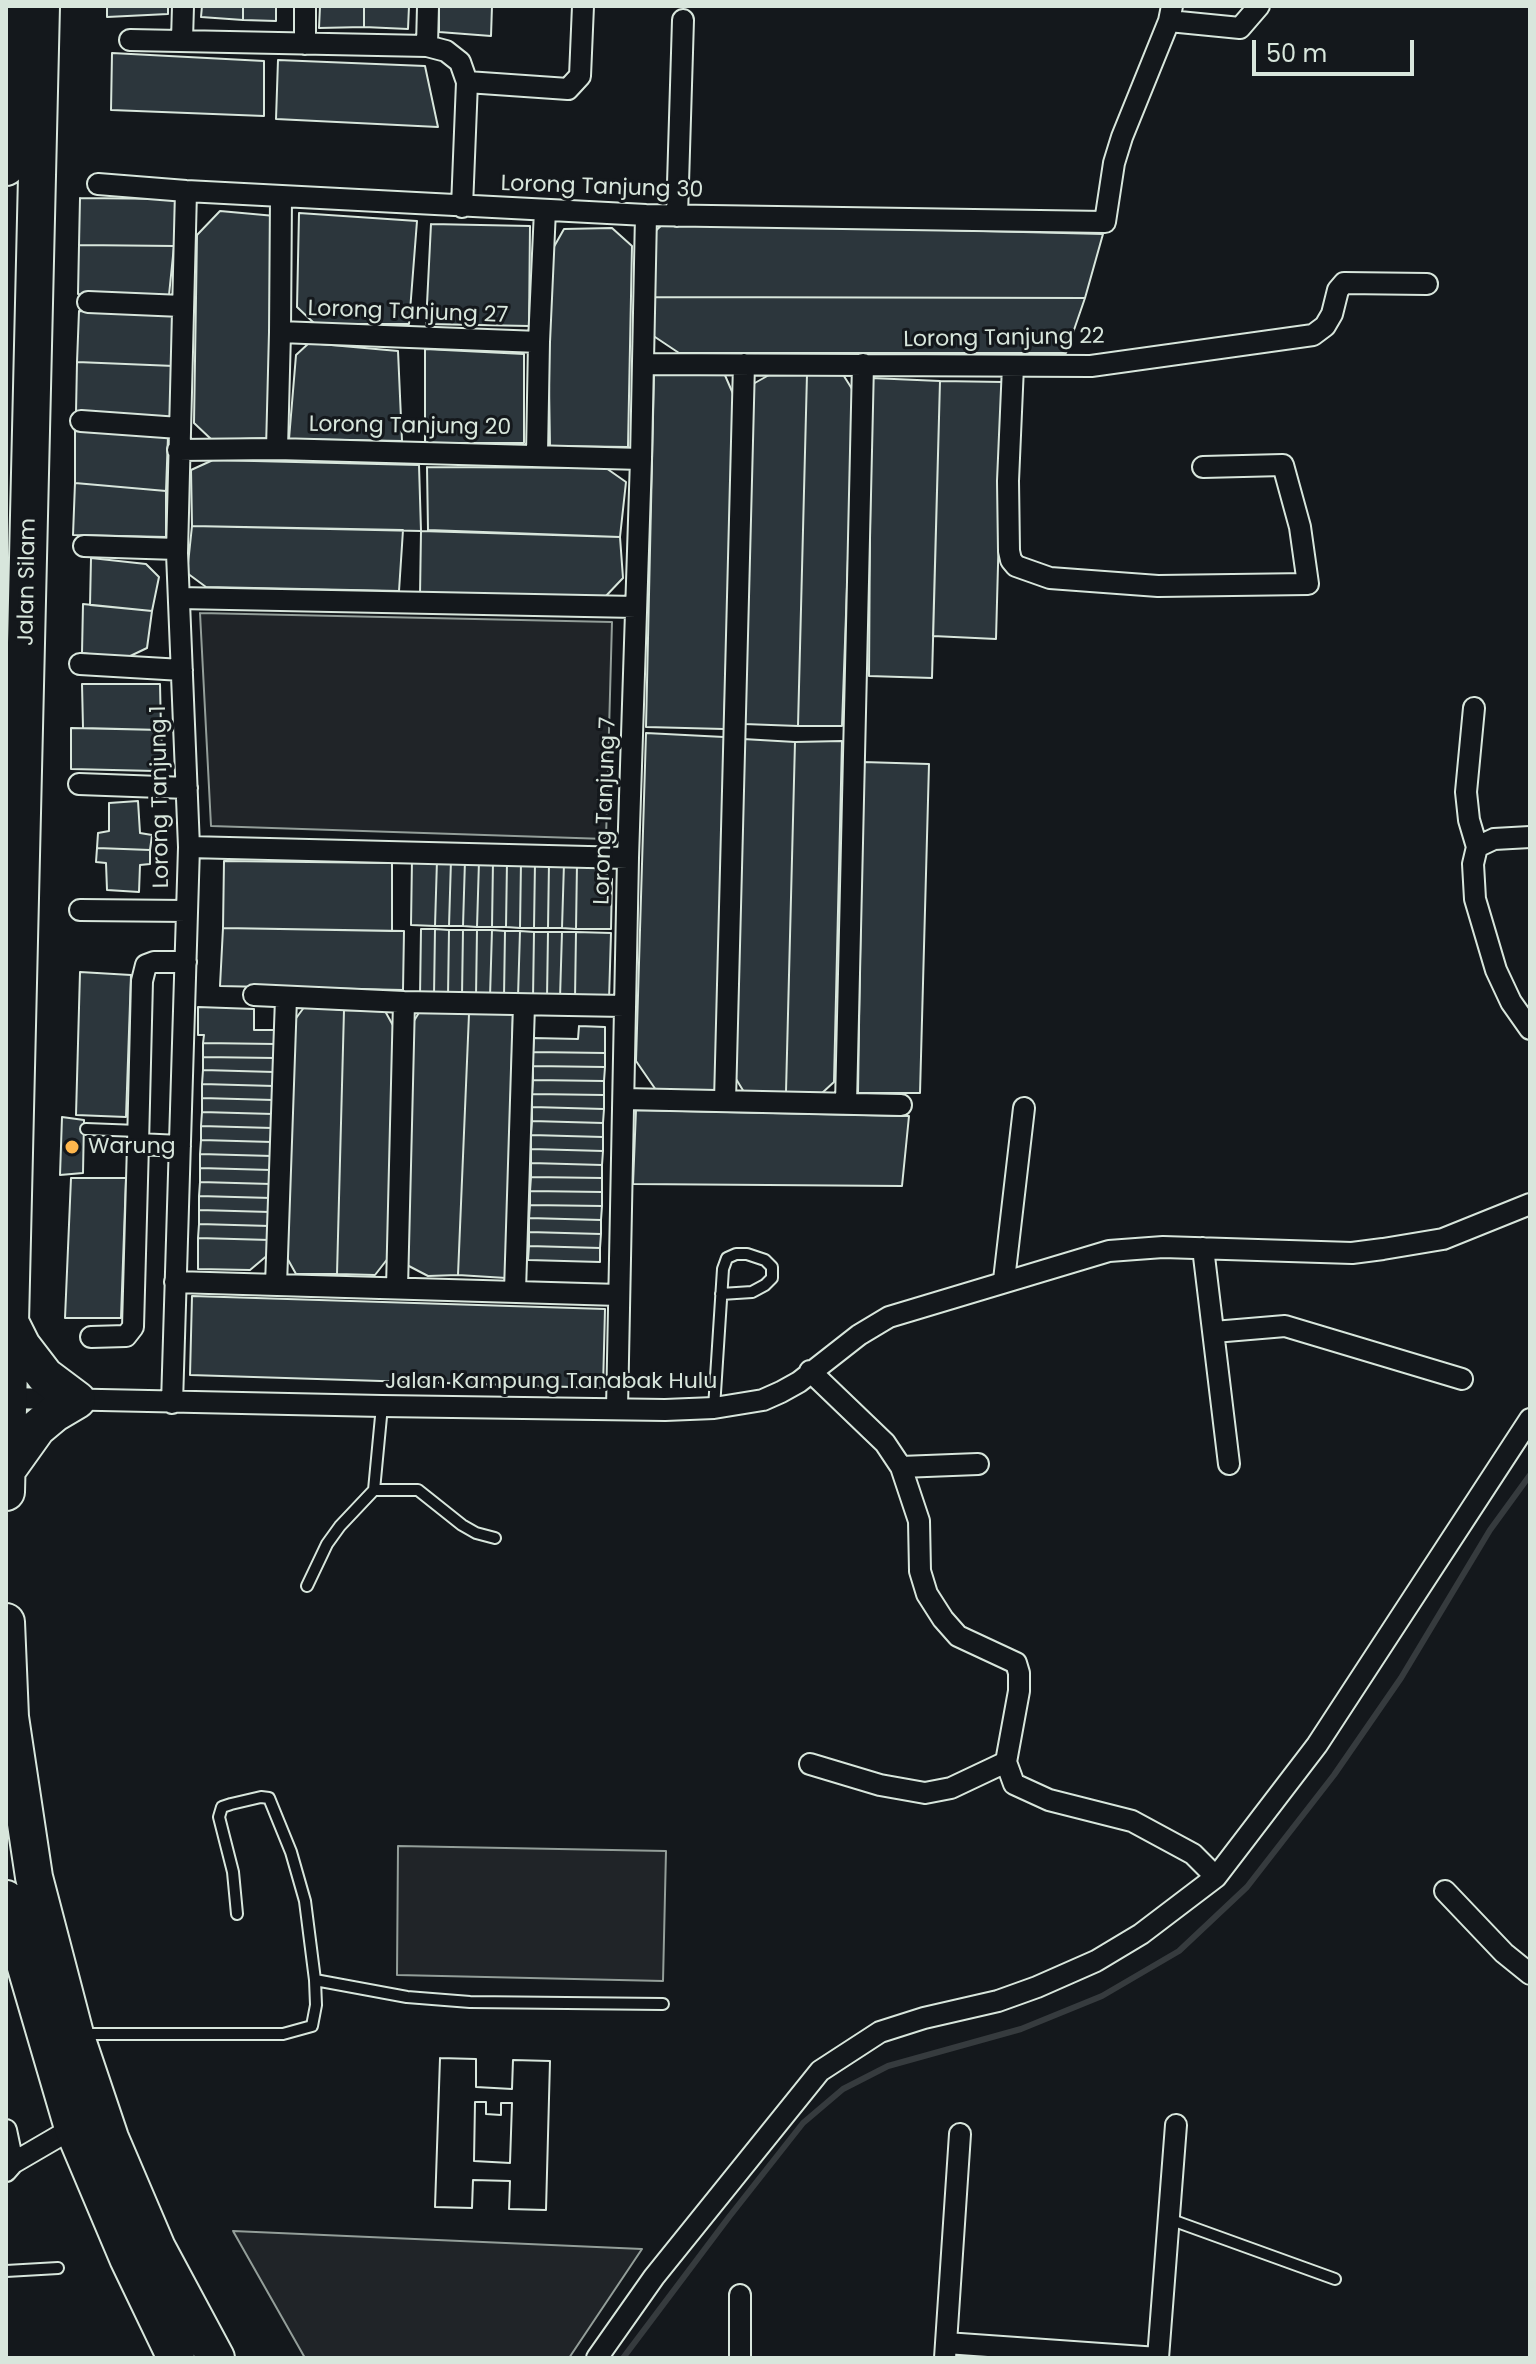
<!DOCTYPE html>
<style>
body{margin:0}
#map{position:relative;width:1536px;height:2364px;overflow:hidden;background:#14181c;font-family:Poppins,sans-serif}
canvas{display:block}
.frame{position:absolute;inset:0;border:8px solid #d8e6dc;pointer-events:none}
.scale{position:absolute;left:1252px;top:40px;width:162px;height:36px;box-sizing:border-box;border:4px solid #d8e6dc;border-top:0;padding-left:10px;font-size:24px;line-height:28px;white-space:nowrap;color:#d8e6dc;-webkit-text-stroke:6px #14181c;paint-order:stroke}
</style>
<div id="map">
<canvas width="1536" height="2364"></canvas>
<div class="frame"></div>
<div class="scale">50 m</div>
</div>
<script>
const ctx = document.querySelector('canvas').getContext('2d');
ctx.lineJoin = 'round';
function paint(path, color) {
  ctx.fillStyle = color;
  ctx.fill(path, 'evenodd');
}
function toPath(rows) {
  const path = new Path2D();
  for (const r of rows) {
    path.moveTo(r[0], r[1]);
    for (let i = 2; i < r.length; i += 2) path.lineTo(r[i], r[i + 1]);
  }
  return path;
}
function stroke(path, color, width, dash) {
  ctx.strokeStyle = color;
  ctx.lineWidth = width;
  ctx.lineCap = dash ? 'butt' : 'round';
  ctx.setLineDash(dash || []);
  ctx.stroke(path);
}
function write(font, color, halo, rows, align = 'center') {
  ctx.font = font + ' Poppins,sans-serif';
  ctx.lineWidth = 6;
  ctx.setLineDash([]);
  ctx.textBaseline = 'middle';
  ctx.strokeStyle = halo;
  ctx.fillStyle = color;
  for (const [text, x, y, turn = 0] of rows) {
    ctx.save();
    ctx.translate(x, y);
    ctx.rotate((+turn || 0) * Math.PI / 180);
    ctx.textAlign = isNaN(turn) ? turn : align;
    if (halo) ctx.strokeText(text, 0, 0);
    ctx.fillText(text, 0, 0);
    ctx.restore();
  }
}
const green = toPath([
 [200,613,612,622,606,839,211,826,200,613],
 [398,1846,666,1851,663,1981,397,1975,398,1846],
 [233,2231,642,2249,569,2358,305,2358,233,2231]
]);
const stream = toPath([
 [623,2358,729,2217,803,2123,843,2089,888,2066,1021,2029,1102,1996,1179,1951,1247,1887,1334,1775,1401,1678,1490,1530,1530,1475]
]);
const building = toPath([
 [107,6,168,6,168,14,107,17,107,6],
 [202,6,243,6,243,20,201,17,202,6],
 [243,6,276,6,276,21,243,20,243,6],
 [320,6,364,6,364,27,319,28,320,6],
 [364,6,409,6,408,29,364,27,364,6],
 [439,6,492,6,491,36,439,32,439,6],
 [112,53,264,61,264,116,111,110,112,53],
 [278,60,425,66,438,127,276,119,278,60],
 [80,198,177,199,174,246,79,245,80,198],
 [220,211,275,216,268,438,212,440,194,423,197,235,220,211],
 [299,213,417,221,409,324,315,324,297,307,299,213],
 [664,223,1103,234,1085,298,652,297,648,238,664,223],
 [431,224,530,226,529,326,426,324,431,224],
 [612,228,632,246,628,447,550,446,547,259,564,229,612,228],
 [79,245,174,246,169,295,78,294,79,245],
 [652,297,1085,298,1066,353,679,353,652,335,652,297],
 [79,311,174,316,174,366,77,362,79,311],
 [309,343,398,351,402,441,289,439,296,355,309,343],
 [425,349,524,354,524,443,425,443,425,349],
 [77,362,174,366,172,418,76,412,77,362],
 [654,373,724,373,734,396,724,729,646,727,654,373],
 [842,373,854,392,842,726,798,726,807,374,842,373],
 [807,374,798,726,744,724,753,384,769,375,807,374],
 [871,378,940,381,932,678,869,676,871,378],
 [940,381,1003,382,996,639,933,636,940,381],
 [75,431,168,436,166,491,75,483,75,431],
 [213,460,419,465,421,531,192,526,191,470,213,460],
 [427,467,606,468,626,482,620,537,428,530,427,467],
 [75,483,166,491,166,537,73,535,75,483],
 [192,526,403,530,399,591,206,587,187,573,192,526],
 [421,531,620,537,623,578,604,598,420,595,421,531],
 [91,558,146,564,159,577,152,611,90,605,91,558],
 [83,604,152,611,147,648,124,659,82,653,83,604],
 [82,684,160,684,161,730,83,728,82,684],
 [71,728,161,730,163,763,155,771,71,769,71,728],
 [646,733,724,737,717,1092,656,1090,636,1061,646,733],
 [743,739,795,742,786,1092,744,1092,733,1074,743,739],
 [842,741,834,1082,822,1093,786,1092,795,742,842,741],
 [863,762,929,764,920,1093,858,1093,863,762],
 [138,801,140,833,152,835,150,850,97,848,98,833,109,831,109,803,138,801],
 [97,848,150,850,150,864,140,865,139,892,107,890,106,863,96,862,97,848],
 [412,859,437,860,435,926,411,925,412,859],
 [437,860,451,860,449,926,435,926,437,860],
 [451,860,465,860,463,926,449,926,451,860],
 [465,860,479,861,477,927,463,926,465,860],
 [224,861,392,863,392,931,223,928,224,861],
 [479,861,493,861,492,927,477,927,479,861],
 [493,861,507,861,506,927,492,927,493,861],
 [507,861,521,861,520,928,506,927,507,861],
 [521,861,535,862,534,928,520,928,521,861],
 [535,862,549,862,548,928,534,928,535,862],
 [549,862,564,863,562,928,548,928,549,862],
 [564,863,577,863,576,929,562,928,564,863],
 [577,863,591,863,612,879,611,929,576,929,577,863],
 [223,928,404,931,403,990,220,986,223,928],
 [421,929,435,929,434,996,420,996,421,929],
 [435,929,449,930,448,996,434,996,435,929],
 [449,930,463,930,462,996,448,996,449,930],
 [463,930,477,930,476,997,462,996,463,930],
 [477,930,492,930,490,997,476,997,477,930],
 [492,930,505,931,504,997,490,997,492,930],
 [505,931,520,931,518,997,504,997,505,931],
 [520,931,534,932,533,998,518,997,520,931],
 [534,932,548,932,547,998,533,998,534,932],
 [548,932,562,932,560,998,547,998,548,932],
 [562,932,576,932,575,999,560,998,562,932],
 [576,932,611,933,609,1000,575,999,576,932],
 [80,972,131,975,126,1117,76,1115,80,972],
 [305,1006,344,1010,337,1274,296,1274,286,1256,294,1021,305,1006],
 [198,1007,254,1009,254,1030,275,1030,275,1044,203,1043,204,1035,198,1035,198,1007],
 [344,1010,385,1011,395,1029,389,1257,375,1275,337,1274,344,1010],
 [420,1011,469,1014,458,1275,428,1276,405,1264,412,1024,420,1011],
 [469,1014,513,1014,506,1278,458,1275,469,1014],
 [579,1026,605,1027,605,1053,533,1052,534,1038,578,1039,579,1026],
 [203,1043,275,1044,274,1058,203,1057,203,1043],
 [533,1052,605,1053,605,1067,533,1066,533,1052],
 [203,1057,274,1058,274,1072,203,1070,203,1057],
 [533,1066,605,1067,604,1081,533,1080,533,1066],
 [203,1070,274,1072,274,1086,202,1084,203,1070],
 [533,1080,604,1081,604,1095,532,1094,533,1080],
 [202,1084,274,1086,273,1100,202,1098,202,1084],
 [532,1094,604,1095,604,1109,532,1107,532,1094],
 [202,1098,273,1100,273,1114,202,1112,202,1098],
 [532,1107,604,1109,603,1123,532,1121,532,1107],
 [636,1110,909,1116,902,1186,633,1184,636,1110],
 [202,1112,273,1114,272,1128,201,1126,202,1112],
 [62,1117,84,1120,83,1173,60,1175,62,1117],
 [532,1121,603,1123,603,1137,531,1135,532,1121],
 [201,1126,272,1128,272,1142,201,1140,201,1126],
 [531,1135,603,1137,603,1151,531,1149,531,1135],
 [201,1140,272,1142,272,1156,200,1154,201,1140],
 [531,1149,603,1151,602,1165,531,1163,531,1149],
 [200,1154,272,1156,271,1170,200,1168,200,1154],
 [531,1163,602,1165,602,1178,531,1177,531,1163],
 [200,1168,271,1170,271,1184,200,1182,200,1168],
 [531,1177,602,1178,602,1192,530,1191,531,1177],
 [71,1178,126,1178,121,1318,65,1318,71,1178],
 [200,1182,271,1184,271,1198,199,1196,200,1182],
 [530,1191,602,1192,602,1206,530,1205,530,1191],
 [199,1196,271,1198,270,1212,199,1210,199,1196],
 [530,1205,602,1206,601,1220,529,1218,530,1205],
 [199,1210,270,1212,270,1226,199,1224,199,1210],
 [529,1218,601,1220,601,1234,529,1232,529,1218],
 [199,1224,270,1226,270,1240,198,1238,199,1224],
 [529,1232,601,1234,600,1248,529,1246,529,1232],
 [198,1238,270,1240,269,1254,250,1270,198,1269,198,1238],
 [529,1246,600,1248,600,1262,528,1260,529,1246],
 [192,1296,605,1309,603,1388,190,1375,192,1296],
 [440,2058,476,2059,476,2087,512,2089,513,2060,550,2061,546,2210,509,2209,510,2181,473,2180,472,2208,435,2207,440,2058],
 [475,2102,486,2102,486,2114,501,2115,501,2103,512,2103,510,2163,474,2161,475,2102],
 [440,2058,476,2059,476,2087,512,2089,513,2060,550,2061,546,2210,509,2209,510,2181,473,2180,472,2208,435,2207,440,2058],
 [475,2102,486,2102,486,2114,501,2115,501,2103,512,2103,510,2163,474,2161,475,2102]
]);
const lane = toPath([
 [86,1129,138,1131],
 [714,1408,723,1269,727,1258,736,1254,747,1254,765,1260,772,1267,772,1278,765,1285,752,1292,721,1294],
 [374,1490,418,1490,462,1525,476,1533,495,1538],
 [307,1586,327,1544,340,1526,374,1490,382,1406],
 [315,1980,407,1997,470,2002,663,2004],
 [81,2034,283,2034,312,2026,316,2005,315,1980,305,1901,291,1852,269,1798,261,1797,231,1804,222,1807,219,1817,233,1872,237,1914],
 [1169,2219,1335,2279],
 [6,2271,58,2268]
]);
const street = toPath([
 [1169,21,1240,28,1259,6],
 [130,40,427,46,446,51,460,62,467,82,462,207],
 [182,40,183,6],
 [305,44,305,6],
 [427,46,428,6],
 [467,82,568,89,580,76,583,6],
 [98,184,186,191,646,215,1105,222,1114,163,1122,137,1169,21,1172,6],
 [677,216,683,20],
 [88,302,182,306],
 [280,332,281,196],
 [539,342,545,210],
 [643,364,1091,366,1313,335,1325,326,1332,314,1338,290,1344,283,1427,284],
 [1013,366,1008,481,1009,551,1011,560,1016,566,1050,578,1158,586,1308,584,1300,527,1283,465,1203,467],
 [81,421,179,428],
 [277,449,280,332,539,342,537,454],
 [178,450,277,449,641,459],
 [84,546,177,549],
 [179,598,636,607],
 [80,664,182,670],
 [1474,708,1466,792,1469,820,1477,847],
 [79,784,187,788],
 [1530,837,1494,839,1477,847,1473,864,1475,899,1496,970,1511,1002,1530,1029],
 [189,847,628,858],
 [80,910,187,911],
 [254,995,404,1002,624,1006],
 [624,1099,901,1105],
 [725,1101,744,364],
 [846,1104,863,364],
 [138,1144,142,981,146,965,154,962,186,962],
 [1203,1248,1229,1464],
 [1004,1280,1024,1108],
 [175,1282,619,1295],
 [276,1285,286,998],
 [397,1288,404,1002],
 [515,1291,524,1005],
 [1214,1332,1285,1326,1462,1379],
 [91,1337,126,1336,133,1327,138,1144,180,1146],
 [810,1371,885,1443,901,1467,919,1521,920,1571,927,1594,943,1619,958,1636,1016,1663,1019,1673,1019,1691,1006,1762,1014,1784,1049,1800,1132,1821,1193,1854,1216,1877],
 [8,1398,382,1406,665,1410,714,1408,763,1400,781,1392,799,1382,859,1335,889,1317,1109,1251,1163,1247,1352,1253,1383,1249,1443,1239,1530,1204],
 [172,1403,189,847,177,553,186,191],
 [617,1409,628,858,641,459,646,215],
 [901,1467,978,1464],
 [810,1764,880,1785,925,1793,951,1788,1006,1762],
 [1445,1891,1504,1953,1530,1974],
 [6,2130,13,2163],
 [6,2171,13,2163,73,2128],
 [740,2295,740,2358],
 [946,2343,1158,2358],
 [597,2358,654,2277,820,2071,880,2032,924,2018,998,2001,1037,1987,1096,1961,1141,1934,1216,1877,1317,1745,1530,1419],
 [945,2358,960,2134],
 [1158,2358,1176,2125]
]);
const highway = toPath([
 [6,167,10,6],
 [7,1470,37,1428,55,1413,77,1400,45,1376,22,1346,10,1322],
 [6,1492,41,6],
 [6,1622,10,1717,34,1877,75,2034,110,2138,157,2248,216,2358],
 [6,1899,73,2128,128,2258,176,2358]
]);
const markers = [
 [72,1147,8,"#ffb74d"]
];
const streetNames = [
 ["Lorong Tanjung 30",602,188,2],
 ["Lorong Tanjung 27",408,313,2],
 ["Lorong Tanjung 22",1004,339,-1],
 ["Lorong Tanjung 20",410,427,1],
 ["Jalan Silam",28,582,-89],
 ["Lorong Tanjung 1",161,797,-91],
 ["Lorong Tanjung 7",606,811,-88],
 ["Jalan Kampung Tanabak Hulu",551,1382]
];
const poiNames = [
 ["Warung",88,1147]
];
paint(green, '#202428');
stroke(green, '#939e99', 2);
stroke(stream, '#363b3e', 6);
paint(building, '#2c363c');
stroke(building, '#d8e6dc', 2);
stroke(lane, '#d8e6dc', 14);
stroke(street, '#d8e6dc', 24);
stroke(highway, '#d8e6dc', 40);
stroke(lane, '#14181c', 10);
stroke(street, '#14181c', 20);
stroke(highway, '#14181c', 36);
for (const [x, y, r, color] of markers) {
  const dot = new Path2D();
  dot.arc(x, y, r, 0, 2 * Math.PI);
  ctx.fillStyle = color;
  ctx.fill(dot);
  stroke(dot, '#14181c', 3);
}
write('22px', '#d8e6dc', '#14181c', streetNames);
write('22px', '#d8e6dc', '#14181c', poiNames, 'left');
</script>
